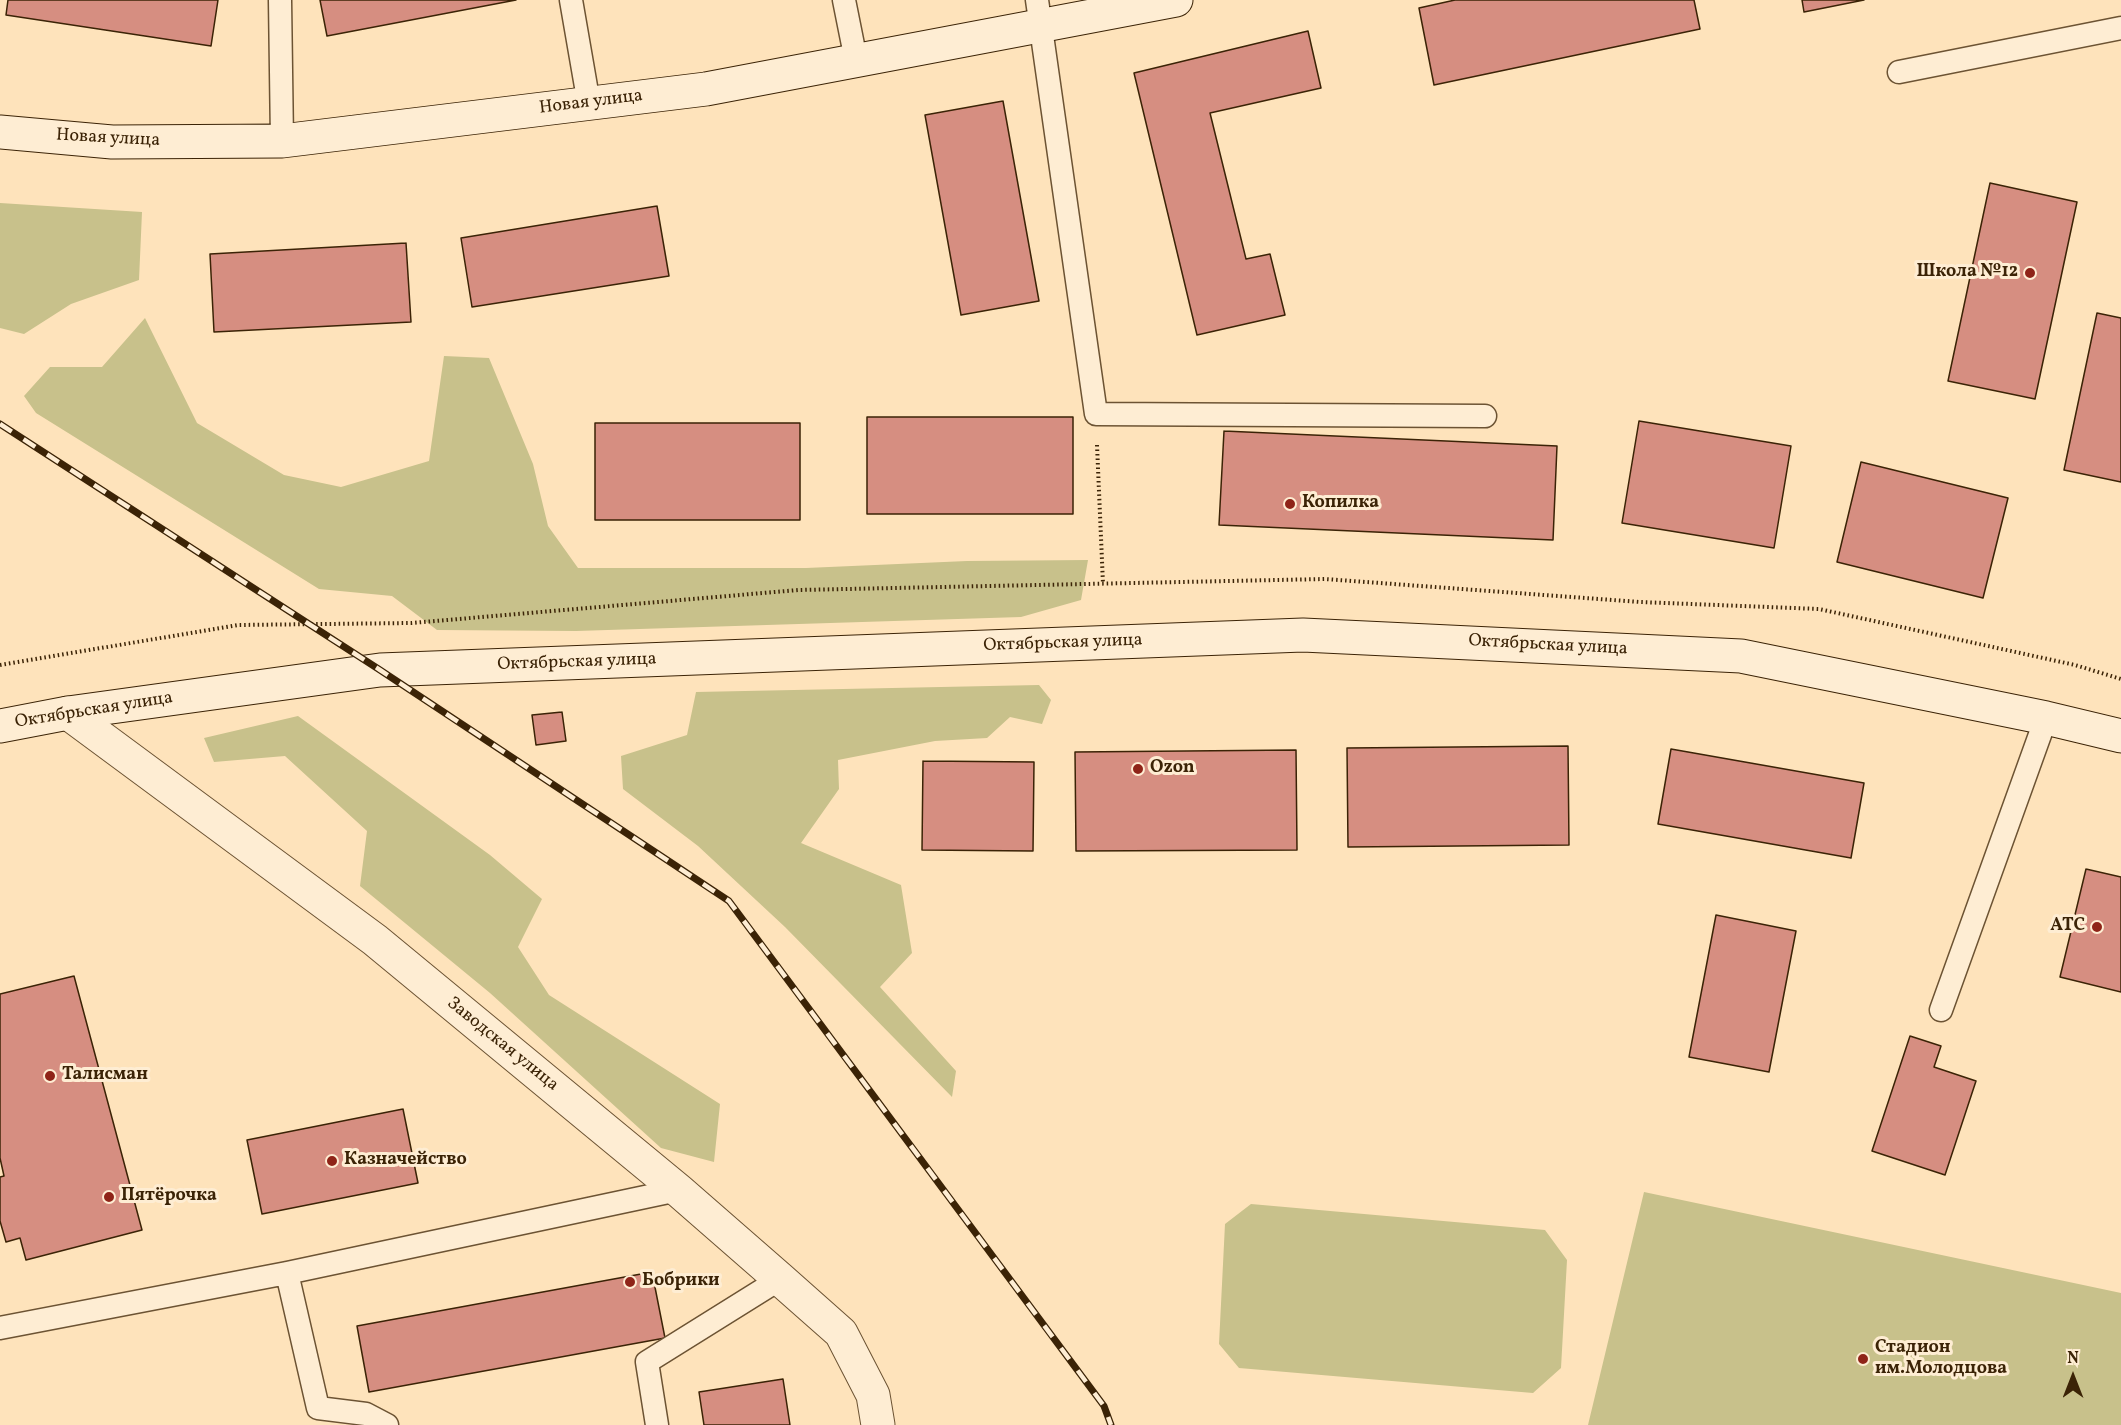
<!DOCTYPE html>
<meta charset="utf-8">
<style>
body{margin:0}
#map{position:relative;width:2121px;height:1425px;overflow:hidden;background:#fee3bb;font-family:Vollkorn,serif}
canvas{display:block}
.north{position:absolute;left:2043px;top:1347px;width:60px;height:60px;-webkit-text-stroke:4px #feedd3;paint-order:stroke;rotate:0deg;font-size:16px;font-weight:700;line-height:24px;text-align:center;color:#3b2306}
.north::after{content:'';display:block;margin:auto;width:21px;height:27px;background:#3b2306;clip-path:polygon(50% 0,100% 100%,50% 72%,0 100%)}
</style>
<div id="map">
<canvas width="2121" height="1425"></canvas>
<div class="north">N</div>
</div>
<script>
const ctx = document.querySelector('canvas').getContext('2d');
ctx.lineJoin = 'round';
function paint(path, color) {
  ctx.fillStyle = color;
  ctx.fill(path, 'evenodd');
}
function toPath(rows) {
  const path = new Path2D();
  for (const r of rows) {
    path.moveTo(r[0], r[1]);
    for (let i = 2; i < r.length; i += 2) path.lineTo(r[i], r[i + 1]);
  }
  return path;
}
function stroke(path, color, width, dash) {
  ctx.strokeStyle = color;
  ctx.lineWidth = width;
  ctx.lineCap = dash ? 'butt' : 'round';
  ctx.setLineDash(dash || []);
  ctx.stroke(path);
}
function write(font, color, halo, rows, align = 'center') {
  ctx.font = font + ' Vollkorn,serif';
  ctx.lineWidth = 6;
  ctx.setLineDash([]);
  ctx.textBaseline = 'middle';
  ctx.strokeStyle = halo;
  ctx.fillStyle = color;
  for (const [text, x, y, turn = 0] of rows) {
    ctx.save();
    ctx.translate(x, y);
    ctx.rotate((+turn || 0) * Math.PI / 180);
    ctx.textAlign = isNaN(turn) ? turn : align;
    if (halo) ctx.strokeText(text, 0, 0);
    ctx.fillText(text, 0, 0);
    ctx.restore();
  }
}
const green = toPath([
 [0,203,142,212,139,280,71,304,24,334,0,328],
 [145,318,197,423,284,475,341,487,429,461,444,356,489,358,533,464,548,526,578,568,806,568,967,561,1088,560,1081,600,1021,617,576,631,437,630,392,596,319,589,36,413,24,396,50,367,102,367],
 [1039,685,1051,700,1042,724,1010,717,987,738,935,741,838,760,839,789,801,843,901,885,912,953,880,987,956,1071,952,1097,785,927,698,846,623,789,621,756,687,735,696,692],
 [298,716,490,855,542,899,518,947,549,995,720,1104,714,1162,661,1148,490,993,360,886,367,831,285,756,214,762,204,738],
 [1644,1192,2121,1293,2121,1425,1588,1425],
 [1251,1204,1545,1230,1567,1260,1561,1368,1533,1393,1239,1368,1219,1344,1225,1224]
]);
const building = toPath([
 [8,0,218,0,211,46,6,15,8,0],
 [320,0,516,0,327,36,320,0],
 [1455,0,1694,0,1700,29,1434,85,1419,8,1455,0],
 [1802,0,1864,0,1804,12,1802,0],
 [1308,31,1321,88,1210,113,1246,259,1270,254,1285,315,1197,335,1134,73,1308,31],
 [1003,101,1039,301,961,315,925,115,1003,101],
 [1990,183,2077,202,2035,399,1948,381,1990,183],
 [657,206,669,276,472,307,461,238,657,206],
 [406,243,411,322,214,332,210,254,406,243],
 [2097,313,2121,318,2121,482,2064,470,2097,313],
 [867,417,1073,417,1073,514,867,514,867,417],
 [1639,421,1791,446,1774,548,1622,523,1639,421],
 [595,423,800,423,800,520,595,520,595,423],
 [1224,431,1557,446,1553,540,1219,525,1224,431],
 [1861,462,2008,498,1983,598,1837,562,1861,462],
 [562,712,566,741,536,745,532,715,562,712],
 [1568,746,1569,845,1348,847,1347,748,1568,746],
 [1671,749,1864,783,1851,858,1658,824,1671,749],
 [1296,750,1297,850,1076,851,1075,752,1296,750],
 [923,761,1034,762,1033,851,922,850,923,761],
 [2086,869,2121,877,2121,992,2060,977,2086,869],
 [1716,915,1796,931,1769,1072,1689,1057,1716,915],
 [74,976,142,1230,26,1260,20,1238,6,1242,0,1221,0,1177,4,1176,0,1158,0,994,74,976],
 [1910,1036,1941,1046,1934,1067,1976,1081,1945,1175,1872,1151,1910,1036],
 [403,1109,418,1183,262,1214,247,1140,403,1109],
 [652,1272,665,1338,369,1392,357,1326,652,1272],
 [783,1379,790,1425,704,1425,699,1392,783,1379]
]);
const path = toPath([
 [1097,445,1103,584],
 [0,665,238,625,412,623,798,590,1325,579,1640,602,1819,609,2075,665,2121,679]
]);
const lane = toPath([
 [280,0,282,141],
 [571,0,589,104],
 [844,0,856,60],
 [1037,0,1096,414,1485,416],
 [1899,72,2121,28],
 [1941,1010,2046,718],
 [287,1273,318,1408,366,1414,387,1425],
 [0,1328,287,1273,678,1190],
 [657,1425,647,1362,780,1279]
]);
const street = toPath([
 [68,713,375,940,678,1190,780,1279,841,1333,873,1395,878,1425]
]);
const secondary = toPath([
 [0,132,112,142,282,141,706,89,1176,0],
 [0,726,68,713,380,670,1303,635,1741,656,2046,718,2121,736]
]);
const rail = toPath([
 [0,424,380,670,729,901,1104,1406,1111,1425]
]);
const markers = [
 [2030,273,6,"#8f2418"],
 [1290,504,6,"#8f2418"],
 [1138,769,6,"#8f2418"],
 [2097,927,6,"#8f2418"],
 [50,1076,6,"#8f2418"],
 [332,1161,6,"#8f2418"],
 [109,1197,6,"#8f2418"],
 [630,1282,6,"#8f2418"],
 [1863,1359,6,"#8f2418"]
];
const streetNames = [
 ["Новая улица",591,103,-7],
 ["Новая улица",108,139,3],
 ["Октябрьская улица",1063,644,-2],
 ["Октябрьская улица",1548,646,3],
 ["Октябрьская улица",577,663,-2],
 ["Октябрьская улица",94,711,-9],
 ["Заводская улица",502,1045,39]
];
const poiNames = [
 ["Школа №12",2018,273,"right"],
 ["Копилка",1302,504],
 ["Ozon",1150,769],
 ["АТС",2085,927,"right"],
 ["Талисман",62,1076],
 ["Казначейство",344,1161],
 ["Пятёрочка",121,1197],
 ["Бобрики",642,1282],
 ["Стадион",1875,1349],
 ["им.Молодцова",1875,1370]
];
paint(green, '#c8c18b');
paint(building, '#d68e81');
stroke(building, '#3b2306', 1.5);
stroke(lane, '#6c5333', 25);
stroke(street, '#6c5333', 35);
stroke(secondary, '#3b2306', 35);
stroke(path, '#3b2306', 4, [1.5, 3]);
stroke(lane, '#feedd3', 22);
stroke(street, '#feedd3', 33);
stroke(secondary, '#feedd3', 33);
stroke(rail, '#3b2306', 7);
stroke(rail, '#feedd3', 4.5, [14]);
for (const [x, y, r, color] of markers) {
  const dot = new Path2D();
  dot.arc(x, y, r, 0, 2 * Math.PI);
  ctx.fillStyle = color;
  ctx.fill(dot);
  stroke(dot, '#feedd3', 2);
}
write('18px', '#3b2306', '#feedd3', streetNames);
write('bold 18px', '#3b2306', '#feedd3', poiNames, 'left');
</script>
